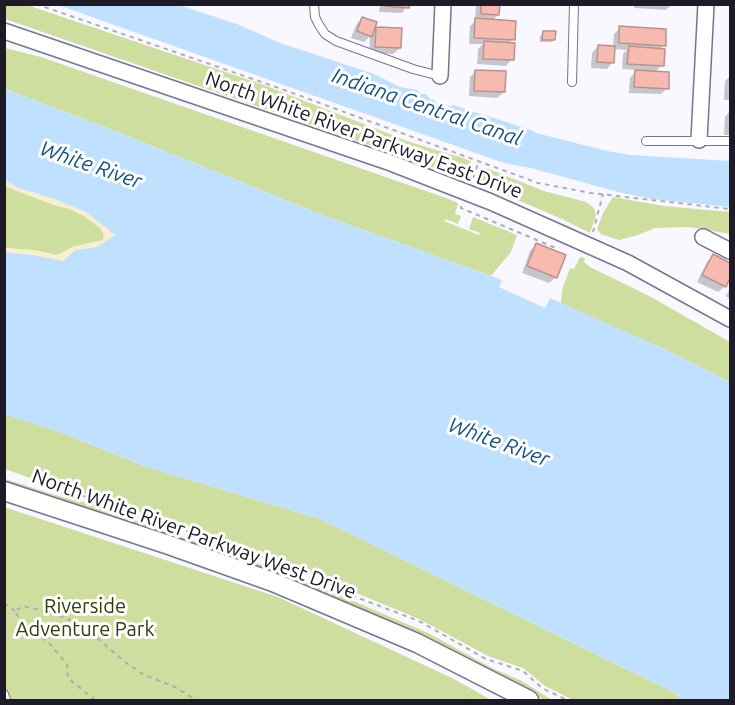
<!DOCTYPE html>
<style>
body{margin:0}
#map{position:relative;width:735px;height:705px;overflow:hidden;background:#f9f7ff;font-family:Ubuntu,sans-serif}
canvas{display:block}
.frame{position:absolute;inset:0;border:6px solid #1e1a27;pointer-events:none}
</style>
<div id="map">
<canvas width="735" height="705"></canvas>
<div class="frame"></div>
</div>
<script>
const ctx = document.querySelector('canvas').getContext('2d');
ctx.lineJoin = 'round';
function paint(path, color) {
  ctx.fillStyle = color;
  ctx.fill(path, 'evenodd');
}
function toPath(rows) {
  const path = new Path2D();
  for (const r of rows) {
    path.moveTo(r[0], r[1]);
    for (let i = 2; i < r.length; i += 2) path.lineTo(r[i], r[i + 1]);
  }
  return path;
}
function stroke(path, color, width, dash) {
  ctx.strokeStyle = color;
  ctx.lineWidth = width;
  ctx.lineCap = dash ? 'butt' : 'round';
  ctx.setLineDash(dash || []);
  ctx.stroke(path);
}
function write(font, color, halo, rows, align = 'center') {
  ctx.font = font + ' Ubuntu,sans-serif';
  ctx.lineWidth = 6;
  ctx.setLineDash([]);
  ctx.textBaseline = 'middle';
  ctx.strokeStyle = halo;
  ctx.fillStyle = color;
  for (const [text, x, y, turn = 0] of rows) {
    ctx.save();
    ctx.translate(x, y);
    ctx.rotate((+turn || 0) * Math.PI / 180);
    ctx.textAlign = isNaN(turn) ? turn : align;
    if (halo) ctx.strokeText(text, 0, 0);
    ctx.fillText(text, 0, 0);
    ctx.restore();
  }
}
const green = toPath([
 [5,4,27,5,264,85,410,142,463,158,470,161,471,164,470,172,467,179,5,19],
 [5,48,41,57,446,198,458,203,455,214,461,216,458,224,445,219,444,221,479,235,480,233,469,229,473,217,517,235,511,252,491,276,325,216,110,129,5,89],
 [486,168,544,191,586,202,594,208,596,215,590,233,562,219,475,182],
 [5,186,54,205,70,209,84,216,100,228,104,235,103,240,73,247,57,255,32,250,5,248],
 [613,197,664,206,730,212,730,234,689,227,655,228,638,235,619,240,601,234,597,229,603,213],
 [580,257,585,258,584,262,590,267,651,297,730,342,730,382,662,348,561,304,562,290,570,268,574,269],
 [5,414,60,432,147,467,320,519,671,691,683,700,573,700,545,686,523,668,488,656,419,619,332,583,295,565,87,494,61,489,5,469],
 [5,479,55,495,100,506,155,528,295,576,428,633,492,668,522,681,552,700,545,700,409,628,164,535,5,482],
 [4,507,278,597,454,679,491,700,5,700]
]);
const sand = toPath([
 [4,180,16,187,54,199,86,212,116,235,97,247,75,250,63,261,34,255,5,252,5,248,32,250,57,255,73,247,103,240,104,235,100,228,84,216,70,209,54,205,14,190,5,186]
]);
const water = toPath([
 [58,5,179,5,237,24,280,43,374,74,400,87,418,90,420,94,426,94,431,100,434,99,438,106,447,107,453,105,531,130,536,133,607,151,630,155,730,161,730,207,652,199,622,193,531,168,504,163],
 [5,89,110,129,325,216,491,276,502,280,499,287,545,308,550,298,662,348,730,382,730,700,683,700,671,691,320,519,147,467,60,432,5,414,5,252,34,255,63,261,75,250,97,247,115,235,86,212,54,199,16,187,5,180]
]);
const shadow = toPath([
 [380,4,408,4,402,13,379,12],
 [498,4,498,15,492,21,513,39,509,44,512,59,506,66,477,64,478,49,483,44,469,44,470,26,475,21,476,5],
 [635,4,672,4,666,10,634,8],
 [362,18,371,34,377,28,400,48,393,54,369,53,370,36,364,42,351,38,356,25],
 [620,28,664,45,659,50,662,65,655,72,667,88,661,94,629,93,630,78,637,70,622,69,623,54,627,50,614,49,613,62,607,69,591,68,592,53,598,46,613,47,614,34],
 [543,33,554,40,551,42,540,42,540,36],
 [476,71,504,92,497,98,469,96,470,77],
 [730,76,730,100,724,100,725,81],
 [730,111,730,135,724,135,725,117],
 [536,245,556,277,549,283,522,273,530,251],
 [713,256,730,264,730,274,725,286,718,292,697,282,707,262],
 [730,288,730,299,726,296]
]);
const building = toPath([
 [385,4,410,4,409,8,385,6,385,4],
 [481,4,500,4,499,15,481,14,481,4],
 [362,17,377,22,372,37,357,31,362,17],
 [475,18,516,21,515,40,474,38,475,18],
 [619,26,666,29,666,46,619,43,619,26],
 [376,27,402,28,401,48,375,47,376,27],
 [543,31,556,31,555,40,542,40,543,31],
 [484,41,515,43,514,60,483,59,484,41],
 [598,45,615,46,614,63,597,62,598,45],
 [629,46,665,49,664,66,627,64,629,46],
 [475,70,506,71,505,92,474,91,475,70],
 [635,70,669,72,669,89,634,87,635,70],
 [536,243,566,255,557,278,527,266,536,243],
 [713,254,730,263,730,278,726,287,702,275,713,254]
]);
const path = toPath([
 [36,4,276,87,538,183,591,193,730,209],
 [473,178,479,161],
 [461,206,461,208,558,249],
 [593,232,603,194],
 [30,481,94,499,293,567,361,599,419,621,486,659,523,671,542,688,567,700],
 [4,603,15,611],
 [95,700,68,678,67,664,49,643,22,623,15,611,23,606,53,613,82,625,125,662,144,675,175,687,196,700]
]);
const service = toPath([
 [314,4,315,17,319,25,325,34,336,41,413,69,440,76],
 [572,82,574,4],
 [646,141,730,141],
 [4,694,6,700]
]);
const minor = toPath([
 [4,31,391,163,491,202,628,263,730,319],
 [440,76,443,4],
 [699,140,706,4],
 [703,237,730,251]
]);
const tertiary = toPath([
 [4,491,169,545,273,582,417,643,529,700]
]);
const streetNames = [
 ["North White River Parkway East Drive",364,135,20],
 ["North White River Parkway West Drive",194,534,20]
];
const parkNames = [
 ["Riverside",85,606],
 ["Adventure Park",85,629]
];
const waterNames = [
 ["Indiana Central Canal",427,107,19],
 ["White River",91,165,19],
 ["White River",499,442,20]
];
paint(green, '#cede9e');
paint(sand, '#f9efc9');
paint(water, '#bfe0fe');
paint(shadow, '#0003');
paint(building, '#f7bab0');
stroke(building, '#ba928b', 1.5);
stroke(service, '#7a7292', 10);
stroke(minor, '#7a7292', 18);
stroke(tertiary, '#7a7292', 21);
stroke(path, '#b0adb7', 2, [4.5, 4.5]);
stroke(service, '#fff', 8);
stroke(minor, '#fff', 15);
stroke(tertiary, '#fff', 18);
write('20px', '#1e1a27', '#fff', streetNames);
write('20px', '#343d0a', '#fff', parkNames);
write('italic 21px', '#165280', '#fff', waterNames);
</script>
